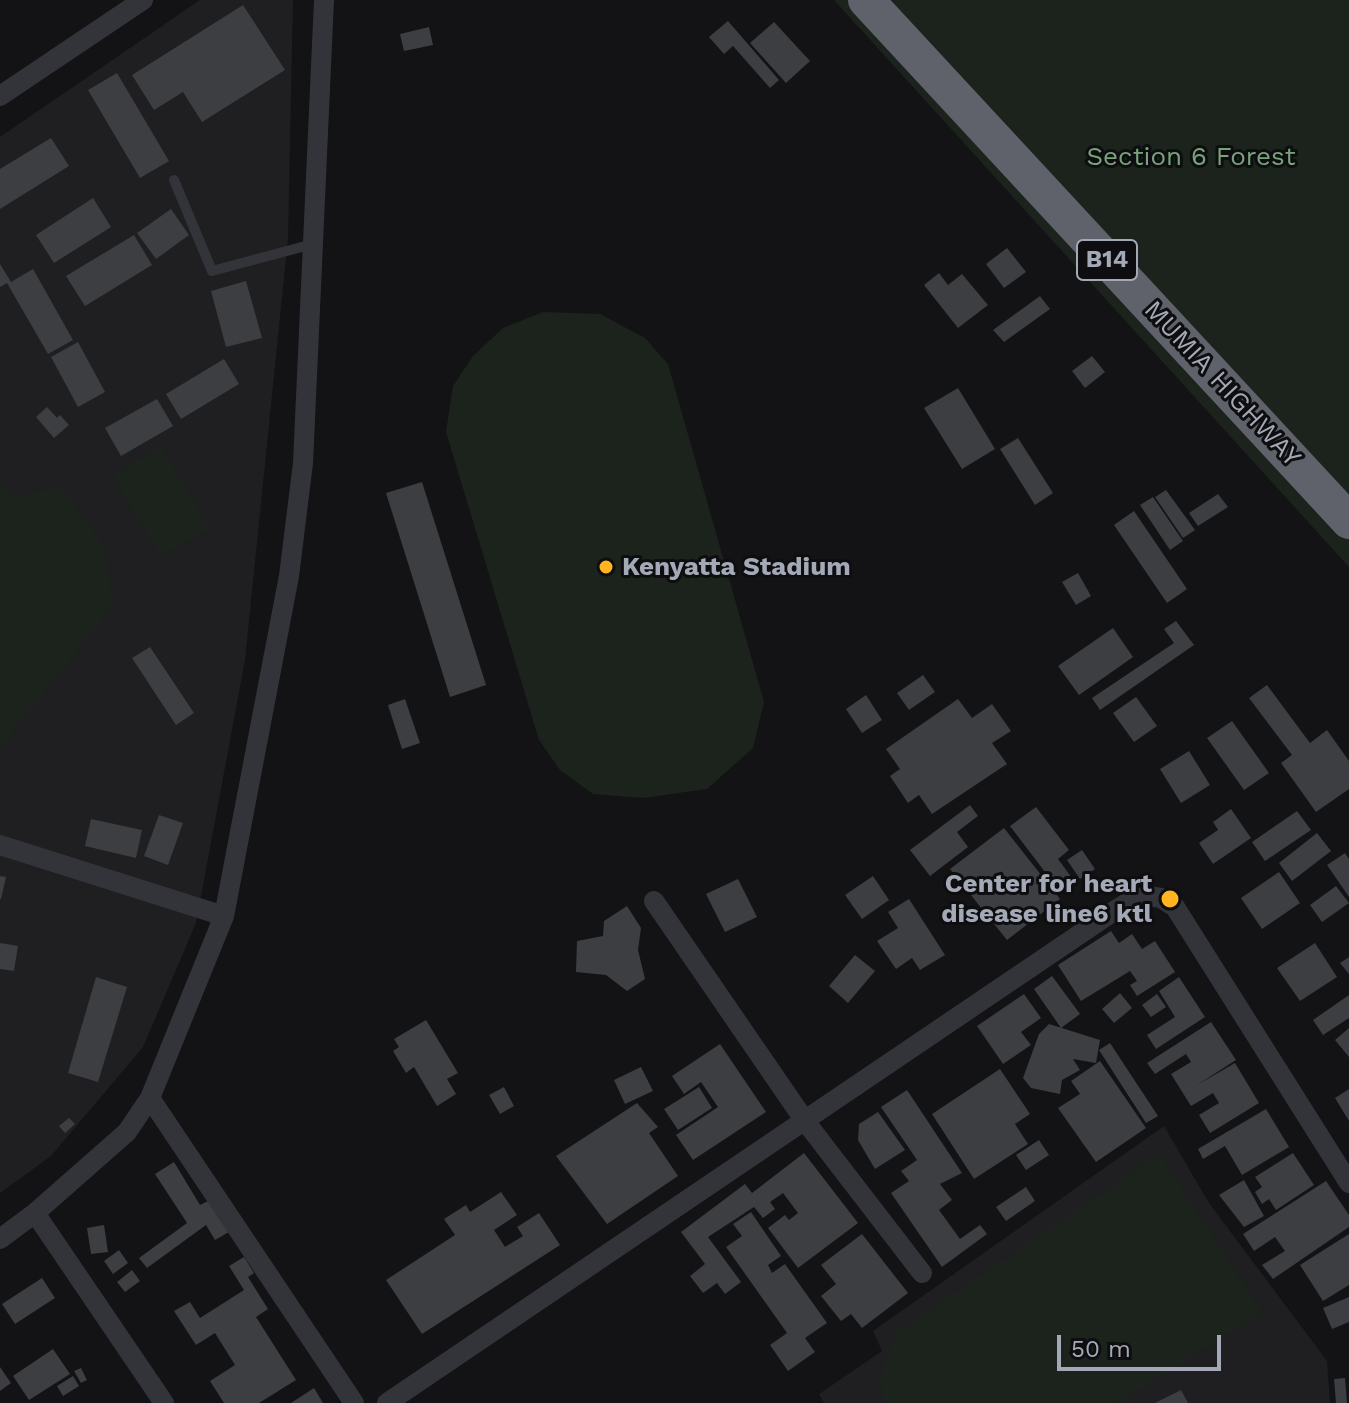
<!DOCTYPE html>
<style>
body{margin:0}
#map{position:relative;width:1349px;height:1403px;overflow:hidden;background:#131315;font-family:"Work Sans",sans-serif}
canvas{display:block}
.scale{position:absolute;left:1057px;top:1335px;width:164px;height:36px;box-sizing:border-box;border:4px solid #a3a9b6;border-top:0;padding-left:10px;font-size:24px;line-height:28px;white-space:nowrap;color:#a3a9b6;-webkit-text-stroke:6px #0e0e10;paint-order:stroke}
</style>
<div id="map">
<canvas width="1349" height="1403"></canvas>
<div class="scale">50 m</div>
</div>
<script>
const ctx = document.querySelector('canvas').getContext('2d');
ctx.lineJoin = 'round';
function paint(path, color) {
  ctx.fillStyle = color;
  ctx.fill(path, 'evenodd');
}
function toPath(rows) {
  const path = new Path2D();
  for (const r of rows) {
    path.moveTo(r[0], r[1]);
    for (let i = 2; i < r.length; i += 2) path.lineTo(r[i], r[i + 1]);
  }
  return path;
}
function stroke(path, color, width, dash) {
  ctx.strokeStyle = color;
  ctx.lineWidth = width;
  ctx.lineCap = dash ? 'butt' : 'round';
  ctx.setLineDash(dash || []);
  ctx.stroke(path);
}
function write(font, color, halo, rows, align = 'center') {
  ctx.font = font + ' "Work Sans",sans-serif';
  ctx.lineWidth = 6;
  ctx.setLineDash([]);
  ctx.textBaseline = 'middle';
  ctx.strokeStyle = halo;
  ctx.fillStyle = color;
  for (const [text, x, y, turn = 0] of rows) {
    ctx.save();
    ctx.translate(x, y);
    ctx.rotate((+turn || 0) * Math.PI / 180);
    ctx.textAlign = isNaN(turn) ? turn : align;
    if (halo) ctx.strokeText(text, 0, 0);
    ctx.fillText(text, 0, 0);
    ctx.restore();
  }
}
const built = toPath([
 [200,0,293,0,288,238,245,660,196,923,143,1047,51,1156,0,1193,0,137],
 [1164,1126,1209,1203,1327,1361,1330,1403,824,1403,819,1394,882,1351,873,1331]
]);
const green = toPath([
 [834,0,1349,0,1349,567],
 [543,312,600,314,645,338,668,364,764,702,753,748,707,789,643,798,593,794,560,770,539,740,446,432,453,386,473,356,503,328],
 [160,446,210,529,161,556,112,476],
 [0,486,16,498,61,486,104,547,113,605,0,748],
 [1159,1154,1262,1312,1119,1403,884,1403,880,1377,897,1332]
]);
const building = toPath([
 [243,5,285,70,202,122,183,92,154,110,132,75],
 [728,21,779,80,770,88,733,46,724,54,709,37],
 [774,22,810,61,786,83,750,43],
 [429,27,433,45,404,51,400,34],
 [117,73,169,161,140,178,88,90],
 [51,138,69,166,0,209,0,169],
 [93,198,111,227,54,263,36,235],
 [171,209,189,235,156,259,137,233],
 [134,235,152,265,85,306,66,276],
 [1007,248,1026,272,1004,288,986,264],
 [0,264,11,282,33,269,73,340,48,354,7,283,0,287],
 [939,273,948,285,962,274,988,305,958,328,924,285],
 [246,281,262,338,226,347,211,291],
 [1040,296,1050,309,1004,342,993,330],
 [78,342,105,392,78,407,51,357],
 [1092,356,1105,372,1085,388,1072,371],
 [224,359,239,384,181,419,166,394],
 [958,388,995,449,962,469,924,408],
 [157,399,173,426,121,456,105,428],
 [47,407,57,418,60,415,69,425,54,438,36,417],
 [1018,438,1053,493,1035,505,1000,449],
 [422,482,486,685,450,697,386,493],
 [1166,490,1195,530,1183,538,1155,497],
 [1218,494,1228,507,1198,526,1189,513],
 [1153,497,1183,541,1170,550,1140,505],
 [1134,511,1187,589,1167,603,1114,525],
 [1078,573,1091,596,1076,605,1062,582],
 [1176,621,1194,645,1100,710,1092,698,1174,643,1164,629],
 [1113,628,1133,657,1079,695,1058,666],
 [150,647,194,713,176,725,132,658],
 [923,675,935,692,909,710,897,693],
 [1267,685,1310,743,1327,730,1349,761,1349,789,1316,812,1281,763,1292,755,1249,698],
 [866,695,882,720,862,733,846,709],
 [1136,697,1157,726,1134,742,1113,713],
 [405,699,420,743,402,749,388,705],
 [958,699,972,718,992,704,1011,731,992,743,1007,764,932,814,919,795,908,803,890,776,900,769,886,749],
 [1232,721,1269,773,1244,790,1207,738],
 [1189,751,1210,785,1181,803,1160,769],
 [970,805,978,816,957,832,968,847,930,876,910,850],
 [1036,807,1069,850,1058,859,1075,882,1061,893,1010,826],
 [1231,809,1251,838,1213,864,1199,843,1218,830,1213,822],
 [1297,811,1311,830,1265,861,1252,842],
 [159,815,183,823,168,865,144,856],
 [91,819,142,830,136,858,85,846],
 [1004,828,1060,899,1007,940,950,869],
 [1317,833,1331,851,1292,881,1279,863],
 [1082,850,1095,869,1080,879,1067,860],
 [1345,853,1349,859,1349,897,1327,865],
 [1279,872,1300,903,1262,929,1241,898],
 [0,876,6,877,1,899,0,899],
 [873,876,889,900,862,919,845,895],
 [738,879,757,917,725,932,706,894],
 [1336,886,1349,903,1322,922,1310,905],
 [909,899,945,955,920,970,912,958,896,969,877,941,898,928,888,912],
 [627,906,641,928,638,950,645,979,627,991,606,975,576,972,577,941,603,936,604,921],
 [1111,931,1119,943,1132,934,1142,949,1155,941,1175,972,1137,996,1130,985,1137,981,1130,971,1081,1001,1058,965],
 [0,943,18,946,14,971,0,969],
 [1315,943,1337,977,1300,1001,1277,968],
 [855,955,875,971,848,1003,829,986],
 [1349,957,1349,974,1340,963],
 [1052,976,1080,1014,1061,1028,1034,989],
 [96,977,127,987,98,1082,68,1073],
 [1179,977,1205,1017,1156,1049,1147,1035,1175,1017,1159,991],
 [1120,993,1132,1008,1114,1023,1102,1009],
 [1024,994,1041,1018,1021,1032,1031,1045,1003,1064,977,1026],
 [1157,994,1166,1007,1151,1017,1142,1005],
 [1349,995,1349,1018,1323,1035,1313,1020],
 [426,1020,458,1073,447,1079,456,1094,437,1106,414,1067,406,1073,393,1051,399,1047,394,1039],
 [1211,1022,1236,1060,1197,1085,1235,1063,1259,1103,1210,1133,1199,1115,1219,1103,1213,1093,1191,1106,1171,1074,1191,1062,1186,1054,1155,1074,1147,1063],
 [1049,1024,1100,1040,1096,1063,1073,1059,1080,1070,1062,1080,1060,1094,1031,1088,1023,1078,1039,1034],
 [1349,1028,1349,1057,1335,1040],
 [1110,1043,1158,1116,1146,1123,1099,1050],
 [720,1044,766,1112,693,1160,676,1135,718,1107,701,1082,684,1094,672,1076],
 [1100,1061,1146,1128,1096,1162,1058,1108,1080,1094,1071,1081],
 [641,1067,653,1091,625,1104,614,1080],
 [1000,1069,1030,1114,1015,1124,1028,1144,974,1179,932,1114],
 [504,1087,514,1106,500,1114,489,1095],
 [699,1087,712,1108,678,1130,664,1109],
 [1349,1089,1349,1121,1335,1098],
 [907,1090,962,1173,940,1184,952,1200,939,1210,960,1239,980,1225,987,1234,942,1267,891,1193,909,1181,901,1171,917,1160,881,1107],
 [637,1103,658,1127,649,1133,678,1176,607,1224,556,1156],
 [1266,1109,1289,1147,1242,1175,1225,1146,1203,1159,1198,1149],
 [878,1112,905,1150,875,1169,858,1140,859,1124],
 [69,1118,75,1124,65,1133,59,1126],
 [1039,1140,1049,1155,1026,1170,1016,1155],
 [804,1153,858,1223,798,1268,768,1228,785,1215,789,1220,798,1213,783,1193,770,1202,775,1209,763,1218,754,1207,708,1237,741,1282,725,1294,717,1283,703,1293,690,1276,705,1264,681,1232,745,1184,752,1193],
 [1293,1153,1314,1185,1276,1210,1269,1199,1262,1204,1255,1192,1262,1187,1255,1177],
 [174,1162,200,1205,210,1200,229,1232,215,1240,206,1225,147,1268,139,1258,187,1223,155,1174],
 [1244,1180,1264,1216,1244,1227,1219,1195],
 [1326,1181,1349,1215,1349,1227,1273,1279,1262,1265,1285,1251,1275,1237,1254,1251,1243,1234],
 [1026,1187,1035,1201,1006,1221,996,1207],
 [501,1192,517,1215,494,1230,505,1247,523,1236,517,1227,539,1213,560,1245,422,1334,386,1280,455,1235,444,1219,466,1205,470,1212],
 [751,1212,781,1256,768,1265,772,1273,785,1264,827,1323,805,1338,815,1352,788,1371,770,1345,787,1333,726,1247,742,1236,733,1224],
 [104,1225,108,1252,91,1254,87,1228],
 [862,1234,908,1293,862,1328,851,1314,841,1321,821,1296,836,1284,821,1265],
 [1349,1234,1349,1285,1323,1301,1300,1265],
 [119,1250,128,1263,113,1274,104,1261],
 [244,1257,254,1273,248,1277,268,1309,256,1317,296,1380,259,1403,224,1403,210,1381,235,1365,215,1333,196,1345,174,1311,190,1302,200,1318,244,1290,229,1266],
 [132,1270,140,1281,125,1292,117,1282],
 [42,1278,55,1298,15,1324,2,1304],
 [1349,1297,1349,1322,1332,1329,1323,1308],
 [53,1349,70,1374,29,1400,13,1376],
 [0,1367,11,1383,0,1391],
 [81,1368,87,1380,81,1383,74,1371],
 [73,1376,79,1386,63,1396,57,1386],
 [1345,1378,1347,1403,1336,1403,1334,1379],
 [314,1388,323,1403,291,1403],
 [1181,1390,1188,1403,1155,1403]
]);
const lane = toPath([
 [174,180,212,271,313,244]
]);
const street = toPath([
 [0,96,143,0],
 [0,845,224,916],
 [654,901,805,1121,922,1273],
 [150,1098,354,1403],
 [35,1213,164,1403],
 [0,1239,35,1213,127,1132,150,1098,224,916,289,576,303,463,324,0],
 [387,1403,1114,911,1130,901,1148,896,1161,898,1175,907,1349,1183]
]);
const highway = toPath([
 [866,0,1349,521]
]);
const markers = [
 [606,567,8,"#ffb420"],
 [1170,899,10,"#ffb420"]
];
const shields = [
 [1107,260,60]
];
const shieldNames = [
 ["B14",1107,260]
];
const parkNames = [
 ["Section 6 Forest",1191,157]
];
const streetNames = [
 ["MUMIA HIGHWAY",1222,384,47]
];
const poiNames = [
 ["Kenyatta Stadium",622,567],
 ["Center for heart",1152,884,"right"],
 ["disease line6 ktl",1152,914,"right"]
];
paint(built, '#1f1f22');
paint(green, '#1b231c');
paint(building, '#3c3e42');
stroke(lane, '#33343a', 10);
stroke(street, '#33343a', 20);
stroke(highway, '#5f626b', 36);
for (const [x, y, r, color] of markers) {
  const dot = new Path2D();
  dot.arc(x, y, r, 0, 2 * Math.PI);
  ctx.fillStyle = color;
  ctx.fill(dot);
  stroke(dot, '#0e0e10', 3);
}
for (const [x, y, w] of shields) {
  const box = new Path2D();
  box.roundRect(x - w / 2, y - 20, w, 40, 6);
  ctx.fillStyle = '#0e0e10';
  ctx.fill(box);
  stroke(box, '#a3a9b6', 2);
}
write('bold 24px', '#a3a9b6', null, shieldNames);
write('26px', '#78a37b', '#0e0e10', parkNames);
write('26px', '#a3a9b6', '#0e0e10', streetNames);
write('bold 26px', '#a3a9b6', '#0e0e10', poiNames, 'left');
</script>
